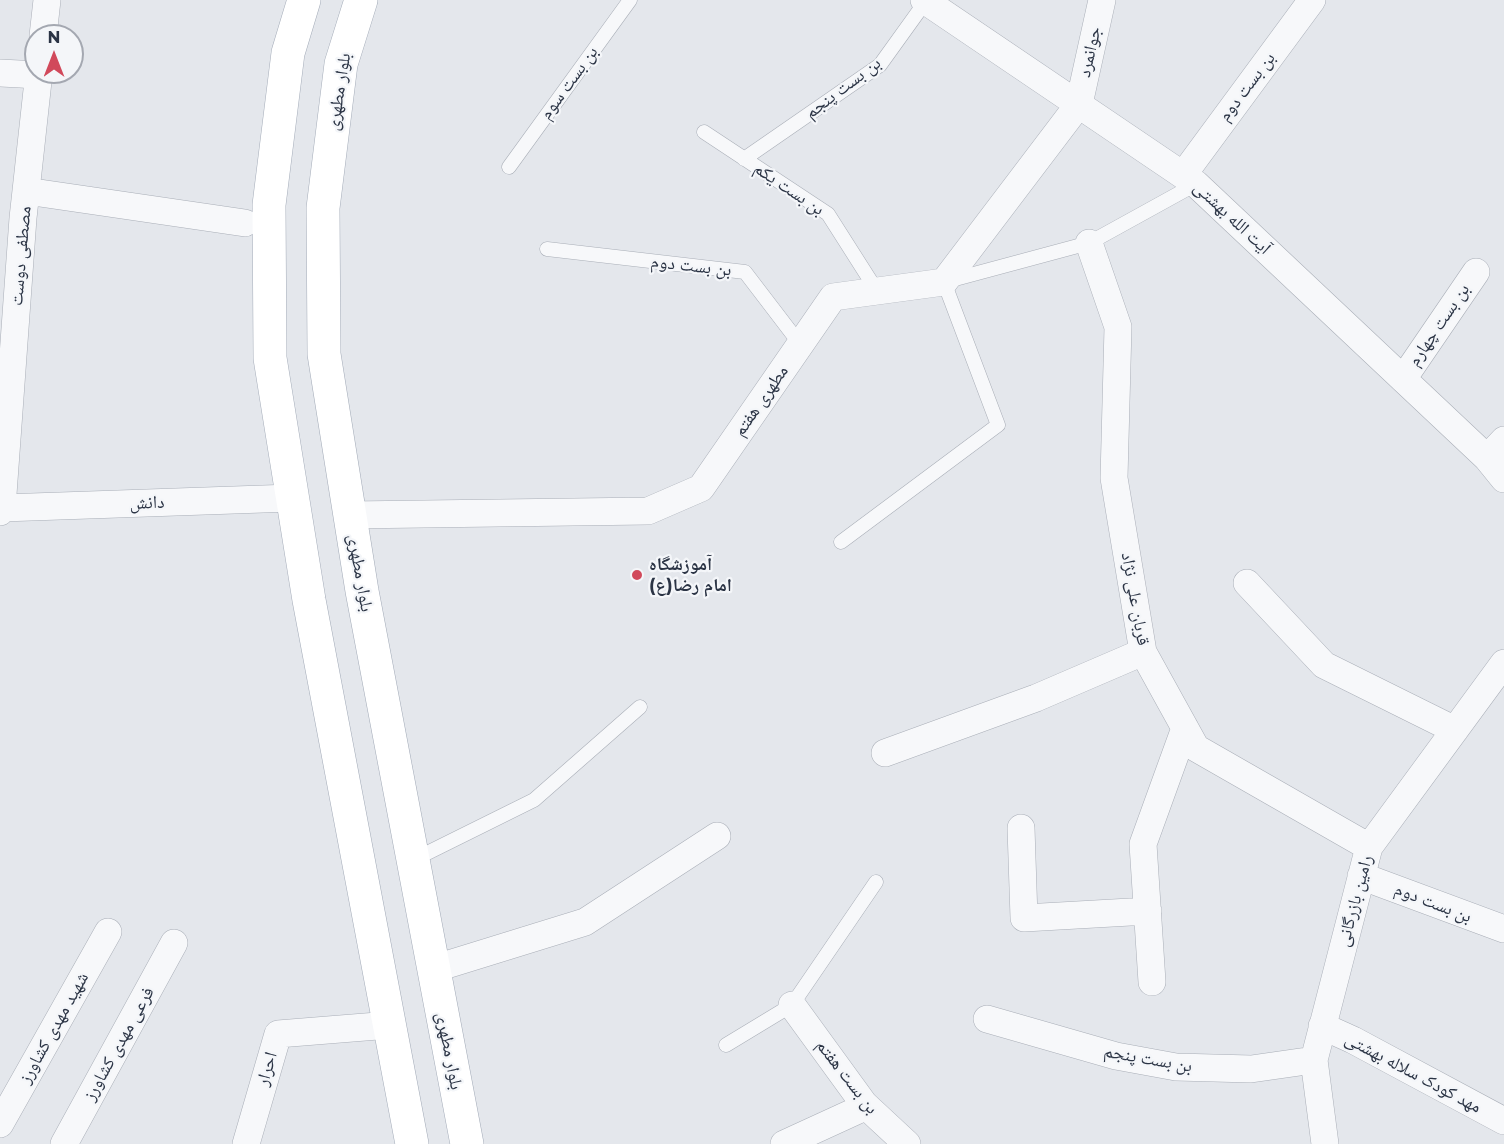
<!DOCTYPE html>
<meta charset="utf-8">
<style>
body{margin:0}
#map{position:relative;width:1504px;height:1144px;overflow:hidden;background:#e4e7ec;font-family:Montserrat,sans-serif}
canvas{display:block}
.north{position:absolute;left:24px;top:24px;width:60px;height:60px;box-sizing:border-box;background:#f4f6f9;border:2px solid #a4a8b1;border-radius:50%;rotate:0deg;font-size:16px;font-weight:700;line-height:24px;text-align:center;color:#2b3445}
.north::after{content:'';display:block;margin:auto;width:21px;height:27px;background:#d1495b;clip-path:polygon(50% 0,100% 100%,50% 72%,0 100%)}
</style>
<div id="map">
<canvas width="1504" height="1144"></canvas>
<div class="north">N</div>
</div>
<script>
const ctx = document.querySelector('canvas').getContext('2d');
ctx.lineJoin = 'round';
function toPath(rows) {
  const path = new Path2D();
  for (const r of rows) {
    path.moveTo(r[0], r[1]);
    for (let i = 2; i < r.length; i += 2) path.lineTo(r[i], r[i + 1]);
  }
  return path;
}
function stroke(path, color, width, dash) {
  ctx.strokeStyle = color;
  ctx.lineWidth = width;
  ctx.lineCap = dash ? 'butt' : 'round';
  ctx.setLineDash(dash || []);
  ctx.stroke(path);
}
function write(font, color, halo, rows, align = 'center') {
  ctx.font = font + ' Montserrat,"Noto Naskh Arabic",sans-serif';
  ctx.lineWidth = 4.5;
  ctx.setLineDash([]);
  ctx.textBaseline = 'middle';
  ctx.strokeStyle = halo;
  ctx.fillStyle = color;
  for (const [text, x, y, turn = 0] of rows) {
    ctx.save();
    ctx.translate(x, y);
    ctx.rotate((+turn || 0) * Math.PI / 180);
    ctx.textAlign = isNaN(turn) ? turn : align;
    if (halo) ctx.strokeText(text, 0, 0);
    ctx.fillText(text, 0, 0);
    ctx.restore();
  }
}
const lane = toPath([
 [704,132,828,214,877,291],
 [744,159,880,65,926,1],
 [509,167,630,0],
 [547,249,745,272,800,344],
 [841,542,998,425,944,282,1089,243,1196,184],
 [413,860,534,800,640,707],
 [726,1045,792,1005,876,882]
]);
const street = toPath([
 [924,0,1196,184,1487,458,1504,479],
 [43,36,47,0],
 [0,73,39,75],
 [1183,175,1312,0],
 [26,191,245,223],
 [1089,243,1118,327,1114,478,1143,652,1196,748,1369,847],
 [1403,379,1476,272],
 [1487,458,1504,440],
 [2,508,292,498],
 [0,512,2,508,23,218,39,72],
 [350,515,648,511,701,488,833,297,944,282,1079,104,1102,0],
 [1247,583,1324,665,1455,730],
 [885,753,1036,698,1143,652],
 [1021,828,1024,918,1148,911],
 [1361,876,1504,929],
 [433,969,585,922,717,836],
 [1152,982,1143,844,1185,728],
 [792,1005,864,1104,907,1144],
 [987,1019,1116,1056,1176,1067,1251,1069,1314,1060],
 [1322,1026,1353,1040,1504,1121],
 [0,1124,108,932],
 [64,1144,174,943],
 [246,1144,278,1034,390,1025],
 [784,1144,856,1111,864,1104],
 [1325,1144,1314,1060,1369,847,1504,663]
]);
const primary = toPath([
 [304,0,288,53,269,205,270,358,309,600,412,1144],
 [361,0,341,64,323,208,324,354,362,591,467,1144]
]);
const markers = [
 [637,575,6,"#d1495b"]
];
const streetNames = [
 ["جوانمرد",1090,52,-77],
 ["بن بست سوم",569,83,-54],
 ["بن بست دوم",1247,87,-53],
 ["بن بست پنجم",843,88,-37],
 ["بلوار مطهری",339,92,-81],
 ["بن بست یکم",789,189,34],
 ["آیت الله بهشتی",1232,218,43],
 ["مصطفی دوست",21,256,-85],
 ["بن بست دوم",691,266,6],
 ["بن بست چهارم",1439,325,-56],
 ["مطهری هفتم",761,401,-55],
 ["دانش",147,503,-2],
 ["بلوار مطهری",360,573,80],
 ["قربان علی نژاد",1135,599,80],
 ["رامین بازرگانی",1355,901,-75],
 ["بن بست دوم",1433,903,21],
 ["شهید مهدی کشاورز",54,1028,-61],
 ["فرعی مهدی کشاورز",119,1044,-61],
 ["بلوار مطهری",449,1051,79],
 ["بن بست پنجم",1148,1059,10],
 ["احرار",267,1069,-74],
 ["مهد کودک سلاله بهشتی",1413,1073,28],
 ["بن بست هفتم",847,1077,52]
];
const poiNames = [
 ["آموزشگاه",649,565],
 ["امام رضا(ع)",649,586]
];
stroke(lane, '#a9aeb7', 15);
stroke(street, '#a9aeb7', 28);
stroke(primary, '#a3abb8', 34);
stroke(lane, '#f7f8fa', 14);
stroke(street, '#f7f8fa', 27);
stroke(primary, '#fff', 33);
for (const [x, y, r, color] of markers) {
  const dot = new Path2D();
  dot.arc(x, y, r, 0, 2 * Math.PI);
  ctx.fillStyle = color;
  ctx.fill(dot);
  stroke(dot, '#f4f6f9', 2);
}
write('18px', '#2b3445', '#f4f6f9', streetNames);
write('bold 18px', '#2b3445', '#f4f6f9', poiNames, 'left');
</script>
